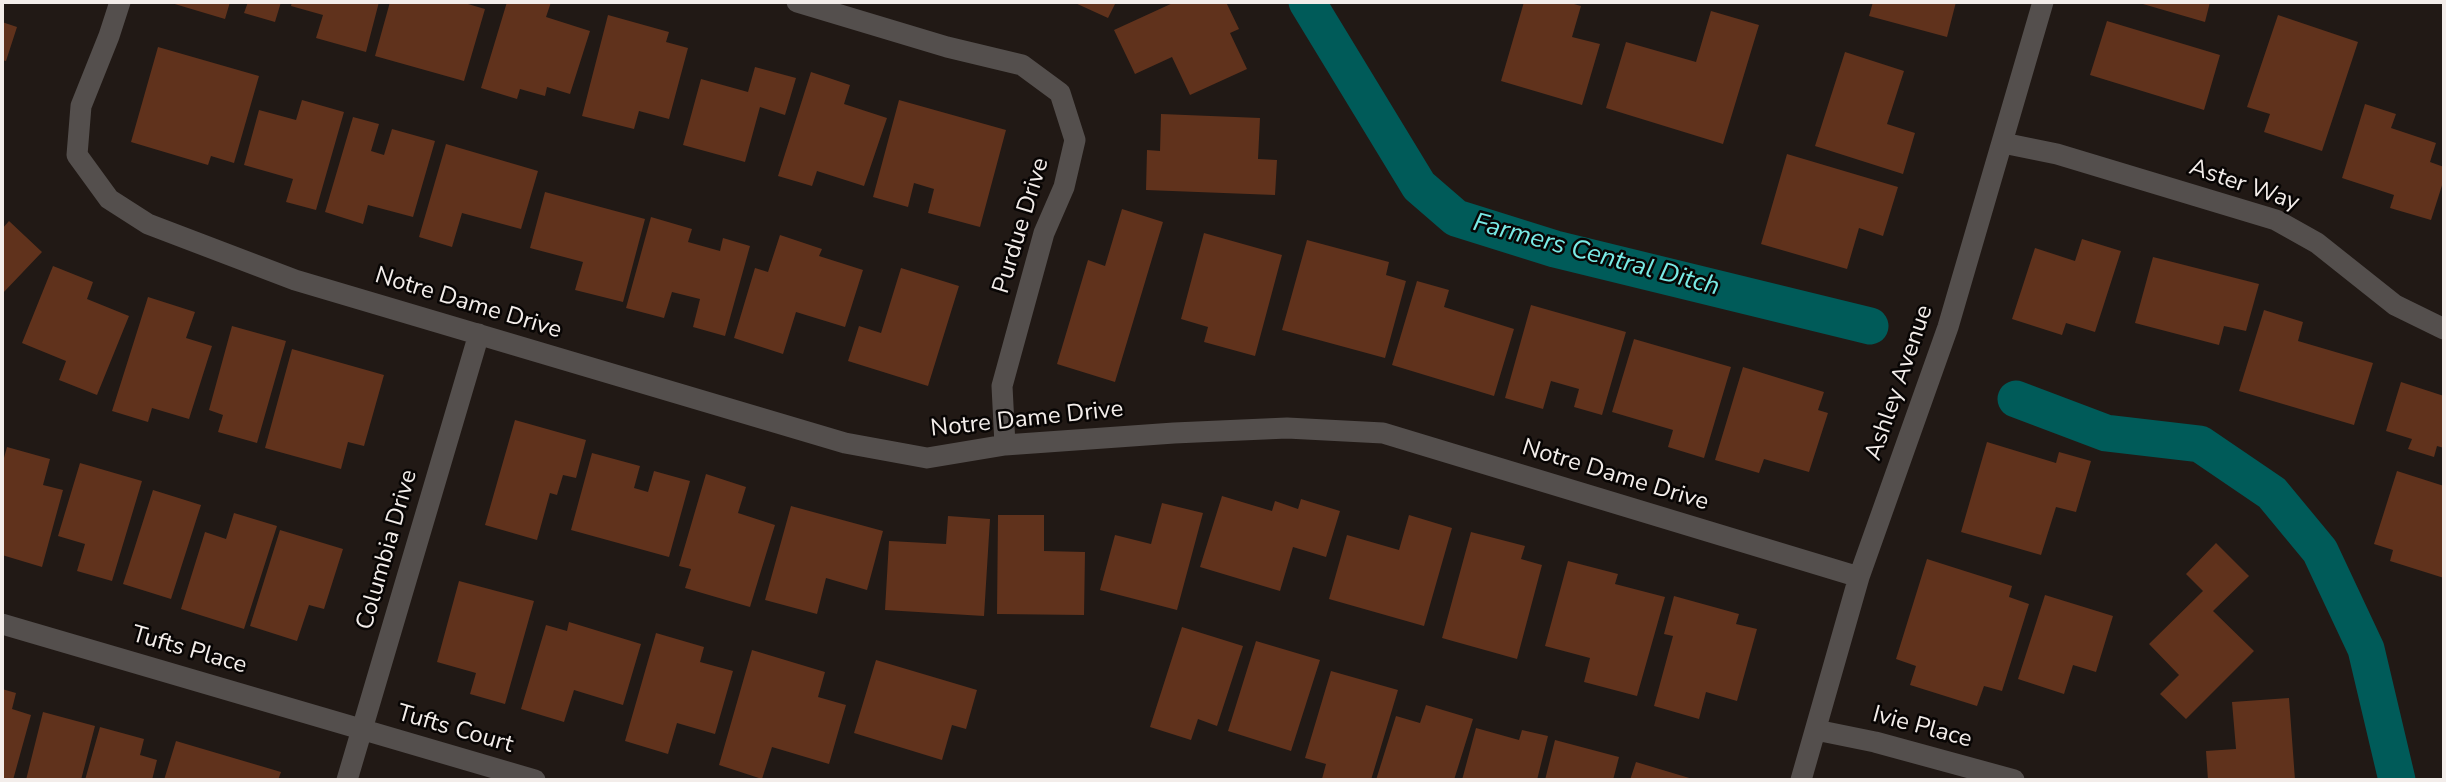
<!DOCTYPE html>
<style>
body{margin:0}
#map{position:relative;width:2446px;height:782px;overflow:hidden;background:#211915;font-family:"Nunito Sans",sans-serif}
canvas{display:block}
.frame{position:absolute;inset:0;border:4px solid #f3edea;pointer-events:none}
</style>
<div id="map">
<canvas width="2446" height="782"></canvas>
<div class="frame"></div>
</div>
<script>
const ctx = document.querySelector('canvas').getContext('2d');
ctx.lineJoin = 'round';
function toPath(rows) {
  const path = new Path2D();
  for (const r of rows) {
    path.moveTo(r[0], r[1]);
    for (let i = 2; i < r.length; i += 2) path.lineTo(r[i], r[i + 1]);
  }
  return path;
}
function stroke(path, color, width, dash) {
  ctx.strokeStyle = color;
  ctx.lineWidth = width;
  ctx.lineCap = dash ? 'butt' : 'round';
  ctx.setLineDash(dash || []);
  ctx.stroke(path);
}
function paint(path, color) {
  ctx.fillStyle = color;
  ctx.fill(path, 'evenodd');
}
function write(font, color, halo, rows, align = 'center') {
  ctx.font = font + ' "Nunito Sans",sans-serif';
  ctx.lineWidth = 5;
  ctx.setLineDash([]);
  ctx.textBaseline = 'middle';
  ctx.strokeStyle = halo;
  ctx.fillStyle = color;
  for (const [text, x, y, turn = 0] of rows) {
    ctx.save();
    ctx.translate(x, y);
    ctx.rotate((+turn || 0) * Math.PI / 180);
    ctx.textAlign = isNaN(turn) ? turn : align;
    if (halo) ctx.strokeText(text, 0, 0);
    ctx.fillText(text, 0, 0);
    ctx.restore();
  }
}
const canal = toPath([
 [1307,2,1419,186,1456,218,1555,249,1870,326],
 [2016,399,2106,433,2200,444,2272,493,2320,551,2366,649,2397,780]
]);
const building = toPath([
 [168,2,230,2,225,19],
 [248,2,281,2,275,22,244,13],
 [292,2,379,2,366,52,316,38,323,15,291,6],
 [390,2,461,2,485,9,464,81,375,56],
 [507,2,551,2,546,17,590,31,570,94,547,87,545,96,520,89,517,99,481,88],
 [1073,2,1116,2,1108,18],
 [1175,2,1226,2,1239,29,1230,33,1247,69,1190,95,1172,57,1135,74,1114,30],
 [1524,2,1567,2,1581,6,1572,37,1600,44,1582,105,1501,81],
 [1873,2,1956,2,1947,37,1869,16],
 [2136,2,2210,2,2205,22],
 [1711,11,1759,25,1723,144,1606,108,1626,42,1696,62],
 [608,15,669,32,666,42,688,48,669,119,639,111,634,129,582,116],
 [2278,15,2358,42,2322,151,2264,132,2270,114,2247,107],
 [2107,21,2220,55,2204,110,2090,75],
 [2,22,17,27,6,61,2,60],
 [158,47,259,76,234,163,211,156,208,165,131,142],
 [1845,52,1904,71,1887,124,1915,133,1903,174,1815,146],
 [755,67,796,78,785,115,760,107,745,162,683,145,701,79,748,92],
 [811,72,850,85,844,104,887,118,864,186,817,171,812,186,778,176],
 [302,100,344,112,316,210,286,202,293,179,244,165,259,110,296,120],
 [899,100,1006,130,980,227,928,213,934,189,914,183,908,207,873,197],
 [2365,104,2396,114,2391,128,2436,143,2430,162,2444,167,2444,179,2431,220,2390,208,2394,195,2342,178],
 [1161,114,1260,118,1258,159,1277,160,1275,195,1146,190,1147,150,1160,151],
 [353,117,379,124,371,151,384,155,392,129,435,141,413,217,368,205,363,224,325,212],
 [446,144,538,171,521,229,462,213,452,247,419,237],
 [1787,154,1898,187,1883,236,1859,228,1847,269,1761,244],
 [545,192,645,219,623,302,575,290,583,262,530,248],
 [1122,209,1163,222,1115,382,1057,364,1088,260,1105,266],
 [651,217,692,229,688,242,720,251,723,238,750,246,725,336,693,327,700,299,672,292,664,318,626,308],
 [9,221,42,252,2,294,2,229],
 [1204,233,1282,255,1255,356,1204,342,1208,327,1181,319],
 [780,235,822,249,819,256,863,270,845,327,796,312,783,354,734,338,755,268,768,272],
 [2082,239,2121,251,2095,332,2066,323,2062,335,2012,319,2035,248,2075,261],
 [1307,240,1389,262,1386,275,1406,281,1385,358,1282,330],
 [2153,257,2259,284,2246,331,2224,326,2219,345,2135,323],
 [53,266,93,282,87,299,129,316,97,395,59,380,66,361,22,343],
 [901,268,959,286,928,386,848,361,859,326,881,333],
 [1417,281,1449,290,1444,307,1514,329,1494,396,1392,365],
 [148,297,195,312,186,338,212,346,189,419,152,408,148,422,112,411],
 [1531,305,1626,332,1602,415,1574,407,1579,389,1551,381,1543,409,1505,398],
 [2264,310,2303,322,2298,341,2373,363,2354,425,2239,391],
 [232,326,286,341,257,443,218,432,223,415,209,410],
 [1634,339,1731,367,1704,458,1668,447,1673,430,1612,412],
 [292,349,384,375,364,446,348,442,341,469,265,448],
 [1743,367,1824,392,1818,410,1828,413,1809,472,1764,459,1759,473,1715,460],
 [2401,382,2444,396,2444,448,2437,446,2434,457,2408,449,2412,439,2386,431],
 [515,420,586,440,576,478,563,475,557,495,550,493,537,540,485,525],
 [1987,442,2056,463,2059,452,2091,461,2076,512,2056,507,2041,555,1961,532],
 [7,447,50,459,43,485,63,490,42,567,2,555,2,465],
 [592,453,640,466,634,488,648,492,654,471,690,481,669,557,571,530],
 [80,463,142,481,112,581,77,571,85,544,58,536],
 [2397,471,2444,486,2444,578,2390,561,2393,550,2374,544],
 [706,474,746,487,738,513,775,525,750,607,685,588,691,569,679,566],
 [153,490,201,505,171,599,123,584],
 [1222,496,1272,511,1275,501,1298,509,1301,499,1340,511,1326,557,1293,547,1280,591,1200,567],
 [1162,503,1203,513,1177,610,1100,590,1115,535,1151,544],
 [791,506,883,531,867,590,826,578,817,614,765,600],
 [234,513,277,526,244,629,181,609,205,532,226,539],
 [998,515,1044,515,1044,551,1085,552,1084,615,997,614],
 [1409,515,1452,528,1424,626,1329,599,1347,535,1399,550],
 [948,516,990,519,984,616,885,610,889,541,946,544],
 [280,530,343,549,324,609,309,605,297,641,250,626],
 [1471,532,1525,546,1521,559,1542,565,1517,659,1442,638],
 [2216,543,2249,576,2213,611,2254,651,2186,719,2160,694,2179,675,2149,644,2203,591,2186,574],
 [1927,559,2012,586,2009,597,2029,604,2002,691,1984,686,1977,706,1910,685,1916,666,1896,659],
 [1568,561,1618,574,1615,584,1665,597,1637,696,1584,682,1590,658,1545,646],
 [459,581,534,601,505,704,470,694,476,673,437,662],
 [2045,595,2113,616,2096,672,2073,665,2064,694,2018,679],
 [1674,596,1739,614,1736,624,1757,629,1737,701,1706,692,1699,719,1654,706,1673,636,1664,634],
 [569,622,641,644,623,705,574,690,564,722,521,709,546,625,567,631],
 [1182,627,1243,646,1217,726,1198,719,1191,740,1150,727],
 [656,633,704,647,700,662,733,671,715,734,677,723,668,754,625,741],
 [1256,641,1320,660,1291,751,1228,731],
 [752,650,825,672,818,697,846,705,829,764,772,747,762,779,719,765],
 [876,660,977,690,966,729,952,725,942,760,854,733],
 [1331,671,1398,690,1371,780,1322,779,1326,764,1305,758],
 [2,689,16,693,12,709,31,715,13,780,2,780],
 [2289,698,2295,780,2208,780,2206,751,2236,749,2232,702],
 [1426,705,1473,719,1454,780,1376,780,1396,716,1420,723],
 [43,712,95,726,81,780,26,780],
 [100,727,144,739,140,755,157,760,152,780,85,780],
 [1476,728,1519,740,1522,730,1548,736,1537,780,1462,780],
 [1555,740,1619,757,1613,780,1545,780],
 [176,741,281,772,278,780,164,780],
 [1636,762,1696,780,1630,780]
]);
const minor = toPath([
 [120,2,109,36,81,106,77,155,109,199,148,224,295,280,845,443,927,458,1005,445,1174,433,1287,428,1383,433,1859,577],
 [797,2,947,47,1022,65,1060,93,1075,140,1064,187,1044,233,1002,386,1005,445],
 [2003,143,2057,154,2276,220,2317,243,2395,305,2444,329],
 [2,624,535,780],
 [1816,730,1875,742,2014,780],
 [347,780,479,334],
 [1801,780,1859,577,1948,327,2043,2]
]);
const streetNames = [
 ["Aster Way",2244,186,19],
 ["Purdue Drive",1022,226,-73],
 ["Notre Dame Drive",468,304,17],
 ["Ashley Avenue",1900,383,-71],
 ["Notre Dame Drive",1027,420,-6],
 ["Notre Dame Drive",1615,476,17],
 ["Columbia Drive",388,550,-74],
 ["Tufts Place",189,651,16],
 ["Ivie Place",1922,728,15],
 ["Tufts Court",455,730,16]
];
const waterNames = [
 ["Farmers Central Ditch",1596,256,15]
];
stroke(canal, '#005b59', 37);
paint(building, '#60321c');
stroke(minor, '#544f4d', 21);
write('24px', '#f3edea', '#080504', streetNames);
write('italic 26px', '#7aebe7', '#080504', waterNames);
</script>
